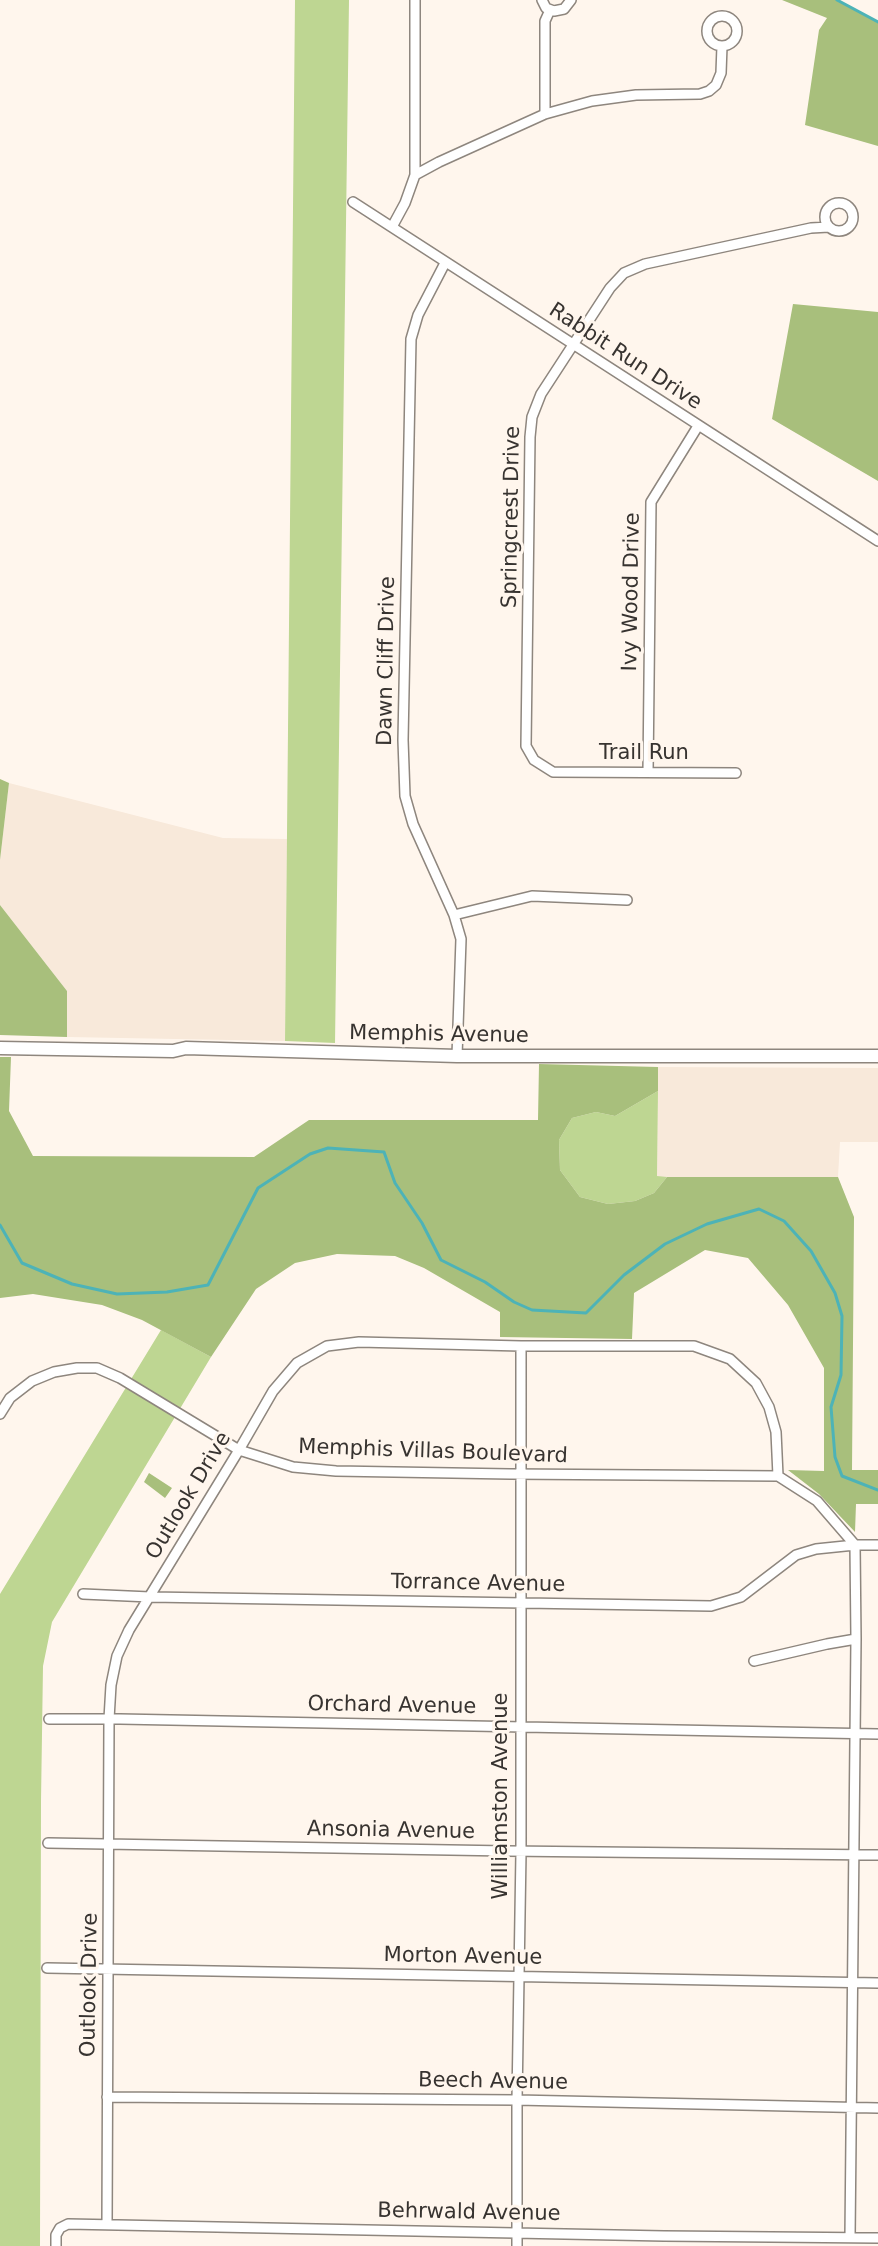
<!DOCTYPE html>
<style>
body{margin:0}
canvas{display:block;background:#fff6ed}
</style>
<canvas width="878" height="2246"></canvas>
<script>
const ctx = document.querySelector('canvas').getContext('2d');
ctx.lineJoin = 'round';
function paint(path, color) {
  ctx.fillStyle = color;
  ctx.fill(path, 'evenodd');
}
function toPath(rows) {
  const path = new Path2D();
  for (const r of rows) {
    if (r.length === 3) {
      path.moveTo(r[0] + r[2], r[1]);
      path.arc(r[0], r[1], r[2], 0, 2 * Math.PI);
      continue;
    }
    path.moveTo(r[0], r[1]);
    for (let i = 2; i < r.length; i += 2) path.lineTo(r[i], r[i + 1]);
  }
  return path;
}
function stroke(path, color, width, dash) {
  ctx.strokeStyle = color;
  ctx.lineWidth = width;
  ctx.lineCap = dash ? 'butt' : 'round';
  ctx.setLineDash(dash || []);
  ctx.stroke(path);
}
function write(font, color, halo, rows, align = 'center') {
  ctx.font = font + ' "DejaVu Sans",sans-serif';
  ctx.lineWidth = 6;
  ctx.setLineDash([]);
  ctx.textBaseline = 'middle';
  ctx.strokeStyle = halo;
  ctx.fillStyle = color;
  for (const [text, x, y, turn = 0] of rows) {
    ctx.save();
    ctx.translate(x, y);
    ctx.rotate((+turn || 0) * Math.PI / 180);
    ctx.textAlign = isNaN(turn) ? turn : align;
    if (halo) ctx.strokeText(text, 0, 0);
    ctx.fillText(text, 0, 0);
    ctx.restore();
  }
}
const built = toPath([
 [9,783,223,838,287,839,285,1041,67,1037,67,991,0,905,0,860],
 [658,1067,878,1068,878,1142,840,1142,838,1177,657,1177]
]);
const green = toPath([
 [295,0,349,0,335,1043,285,1041],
 [658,1091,657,1176,667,1177,654,1193,635,1201,608,1204,580,1197,560,1170,559,1140,572,1118,596,1112,615,1116],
 [161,1330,211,1357,52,1622,43,1666,41,1801,40,2246,0,2246,0,1594]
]);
const forest = toPath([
 [782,0,839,0,878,23,878,146,805,125,819,30,827,18],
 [793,304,878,312,878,481,772,419],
 [0,779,9,783,0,860],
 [0,905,67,991,67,1037,0,1035],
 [0,1057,11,1057,9,1111,33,1156,254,1157,309,1120,538,1120,539,1064,658,1067,658,1091,615,1116,596,1112,572,1118,559,1140,560,1170,580,1197,608,1204,635,1201,654,1193,667,1177,838,1177,854,1217,852,1470,878,1470,878,1504,856,1504,855,1532,819,1494,788,1470,824,1471,824,1368,788,1305,748,1258,705,1250,634,1293,632,1339,500,1337,500,1312,424,1268,395,1256,337,1254,295,1263,256,1289,211,1357,142,1320,102,1305,33,1294,0,1298],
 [149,1473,172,1488,165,1498,144,1482]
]);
const stream = toPath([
 [837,0,878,22],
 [0,1225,22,1263,72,1284,117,1294,167,1292,208,1285,258,1188,310,1154,328,1148,384,1152,395,1183,422,1223,441,1260,485,1282,514,1302,532,1310,586,1313,624,1275,665,1244,707,1224,759,1209,784,1221,811,1251,835,1293,842,1316,841,1375,831,1407,835,1457,842,1476,878,1490]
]);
const minor = toPath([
 [542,0,546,8,554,11,564,9,571,0],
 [722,31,15],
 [545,114,545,21,550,10],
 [415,175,415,0],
 [353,202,878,541],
 [839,217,14],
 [392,227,405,203,415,175,439,162,545,114,592,101,636,95,700,94,709,91,716,85,721,73,722,46],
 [445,263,418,315,411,339,403,740,405,796,413,824,454,915,461,939,457,1056],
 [648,772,651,502,698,426],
 [736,773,553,772,534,760,526,746,530,437,532,417,541,394,610,288,624,273,645,264,811,228,829,227],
 [454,915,532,896,627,900],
 [0,1414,10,1398,32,1381,54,1372,77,1368,97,1368,120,1378,239,1450,293,1467,336,1471,510,1474,778,1476,817,1501,855,1545,878,1545],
 [83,1594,150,1597,711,1606,741,1597,796,1555,816,1549,855,1545,856,1639,850,2237],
 [754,1661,827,1644,856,1639],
 [49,1719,120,1719,878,1734],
 [48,1843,507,1851,878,1855],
 [47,1968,878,1983],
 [107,2097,517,2100,878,2108],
 [107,2224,109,1719,111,1685,117,1656,129,1630,239,1450,273,1391,297,1363,327,1346,359,1342,521,1346,694,1346,730,1359,756,1383,769,1407,776,1432,778,1476],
 [56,2246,56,2235,60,2228,68,2224,664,2236,878,2238],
 [517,2246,517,2100,521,1852,521,1346]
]);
const secondary = toPath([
 [0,1048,173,1051,186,1048,457,1056,878,1056]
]);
const streetNames = [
 ["Rabbit Run Drive",625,357,33],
 ["Springcrest Drive",512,517,-89],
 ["Ivy Wood Drive",632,592,-89],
 ["Dawn Cliff Drive",387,661,-89],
 ["Trail Run",644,754],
 ["Memphis Avenue",439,1035,1],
 ["Memphis Villas Boulevard",433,1452,2],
 ["Outlook Drive",189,1496,-59],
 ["Torrance Avenue",478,1584,1],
 ["Orchard Avenue",392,1706,1],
 ["Williamston Avenue",502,1796,-90],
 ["Ansonia Avenue",391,1831,1],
 ["Morton Avenue",463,1957,1],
 ["Outlook Drive",90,1985,-89],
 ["Beech Avenue",493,2082,1],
 ["Behrwald Avenue",469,2213,1]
];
paint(built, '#f8e9da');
paint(green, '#bed692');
paint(forest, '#a8bf7c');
stroke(stream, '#4db3b7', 3);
stroke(minor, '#8e867e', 12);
stroke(secondary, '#8e867e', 15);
stroke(minor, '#fff', 9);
stroke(secondary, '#fff', 12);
write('21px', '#373330', '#fff6ed', streetNames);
</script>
